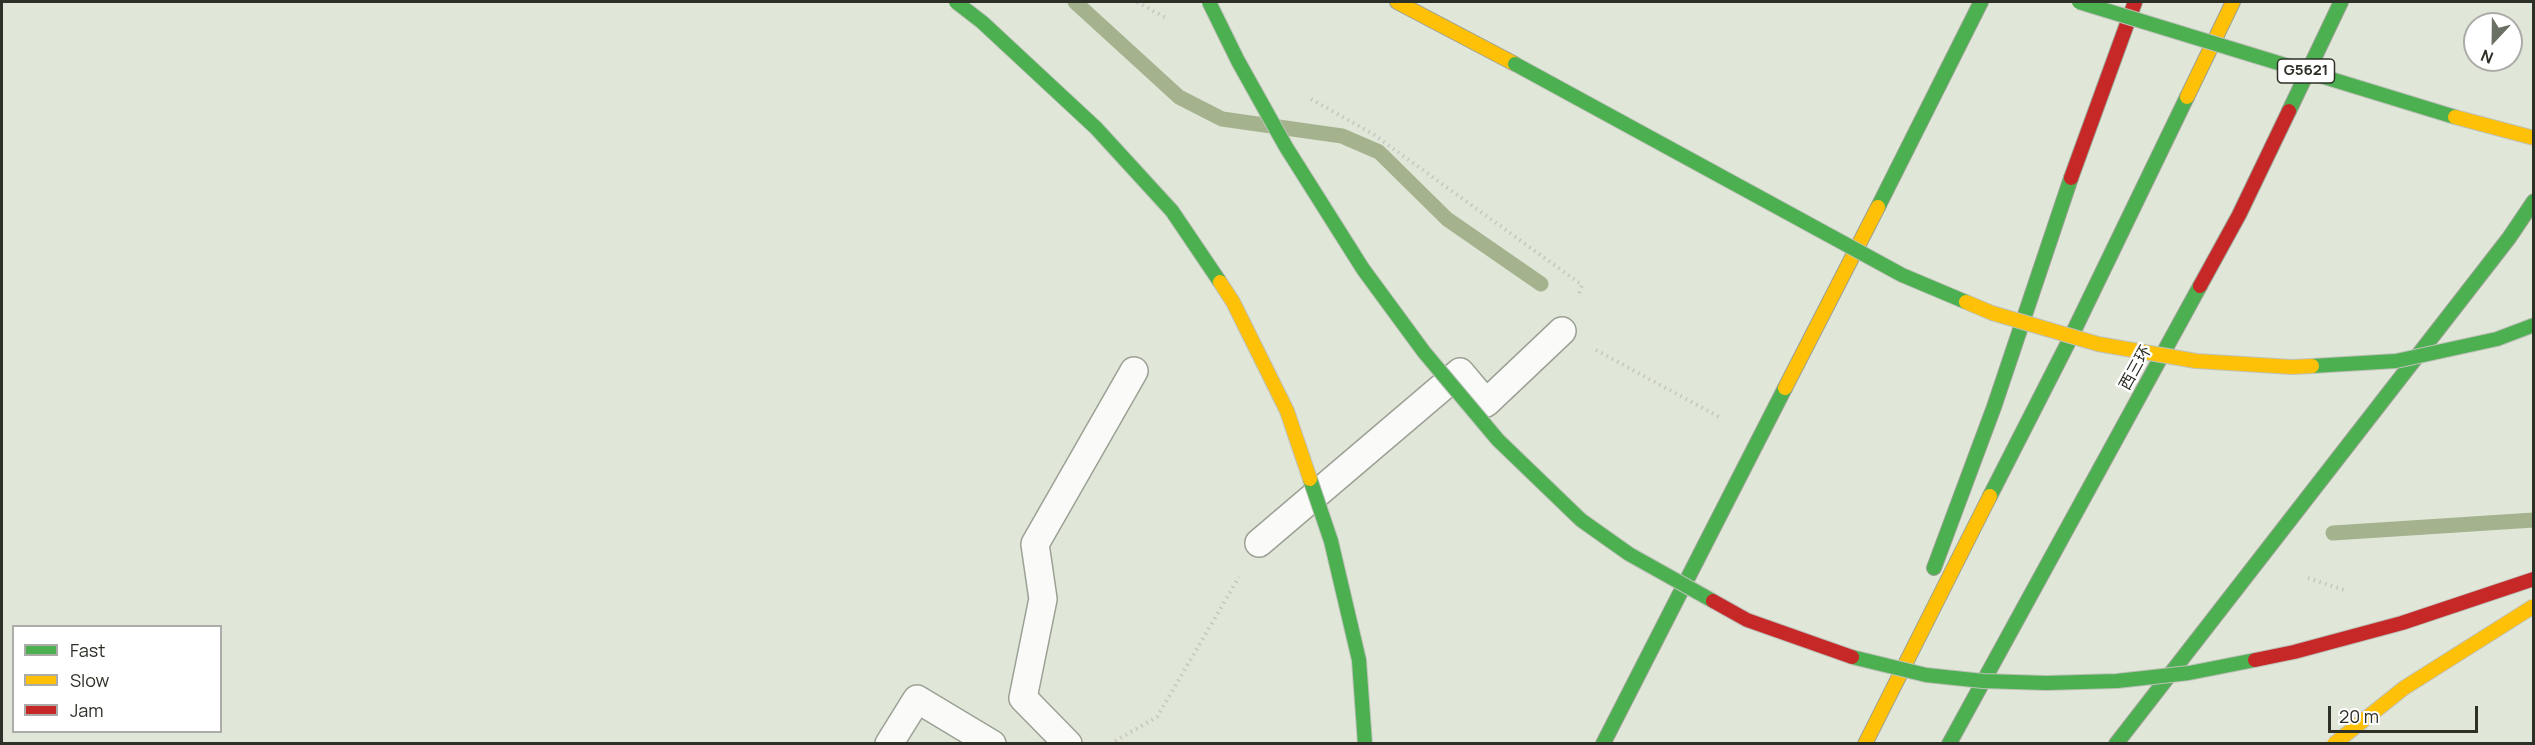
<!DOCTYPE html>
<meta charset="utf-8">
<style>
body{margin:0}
#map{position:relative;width:2535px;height:745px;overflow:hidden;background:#e0e6d8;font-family:Manrope,sans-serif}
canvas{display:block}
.frame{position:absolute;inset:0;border:3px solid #2c3026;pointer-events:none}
.legend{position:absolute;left:12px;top:625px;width:210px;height:108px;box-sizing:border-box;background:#fff;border:2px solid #abaca8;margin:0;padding:8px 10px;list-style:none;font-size:18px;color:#2c3026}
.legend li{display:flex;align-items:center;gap:12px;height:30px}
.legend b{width:30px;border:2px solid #abaca8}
.north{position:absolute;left:2463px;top:12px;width:60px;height:60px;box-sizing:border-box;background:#fff;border:2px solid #abaca8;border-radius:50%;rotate:202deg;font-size:16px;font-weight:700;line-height:24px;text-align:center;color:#2c3026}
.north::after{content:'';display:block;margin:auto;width:21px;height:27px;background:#6b7064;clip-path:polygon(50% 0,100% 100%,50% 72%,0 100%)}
.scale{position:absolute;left:2328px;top:706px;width:150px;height:27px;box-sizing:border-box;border:3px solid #2c3026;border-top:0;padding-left:8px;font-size:18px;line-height:21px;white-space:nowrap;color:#2c3026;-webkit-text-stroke:4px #fff;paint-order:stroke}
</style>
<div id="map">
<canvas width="2535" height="745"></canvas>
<div class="frame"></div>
<ul class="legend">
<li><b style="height:8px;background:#4caf50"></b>Fast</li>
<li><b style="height:8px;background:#ffc107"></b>Slow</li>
<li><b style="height:8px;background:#c62828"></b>Jam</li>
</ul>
<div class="north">N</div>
<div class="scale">20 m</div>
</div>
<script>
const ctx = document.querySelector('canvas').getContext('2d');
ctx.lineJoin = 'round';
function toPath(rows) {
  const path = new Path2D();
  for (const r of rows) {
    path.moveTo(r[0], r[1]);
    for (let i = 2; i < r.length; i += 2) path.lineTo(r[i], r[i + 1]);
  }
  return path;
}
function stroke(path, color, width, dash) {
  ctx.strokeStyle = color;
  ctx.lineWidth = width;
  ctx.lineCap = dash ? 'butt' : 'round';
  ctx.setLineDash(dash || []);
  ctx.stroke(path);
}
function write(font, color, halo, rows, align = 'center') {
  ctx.font = font + ' Manrope,"Noto Sans SC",sans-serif';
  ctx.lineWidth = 5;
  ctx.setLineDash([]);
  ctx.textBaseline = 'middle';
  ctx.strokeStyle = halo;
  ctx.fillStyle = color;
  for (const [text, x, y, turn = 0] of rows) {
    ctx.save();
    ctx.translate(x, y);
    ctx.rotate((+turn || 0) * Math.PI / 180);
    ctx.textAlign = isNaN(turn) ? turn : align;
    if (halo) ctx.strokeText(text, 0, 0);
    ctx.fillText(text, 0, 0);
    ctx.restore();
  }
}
const stream = toPath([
 [1075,2,1179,97,1222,119,1342,136,1379,152,1447,219,1541,284],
 [2333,533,2534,520]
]);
const path = toPath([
 [1137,2,1168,19],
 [1311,99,1373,134,1582,285,1578,297],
 [1596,350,1721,418],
 [2308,578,2347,591],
 [1110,744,1157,717,1239,577]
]);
const lane = toPath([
 [1259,543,1460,372,1486,403,1562,331],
 [889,744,917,699,992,744],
 [1068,744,1023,698,1043,599,1035,544,1134,371]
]);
const fast = toPath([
 [2289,111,2341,2],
 [1878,207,1981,2],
 [1990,496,2068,343,2187,97],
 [1934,568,1994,407,2071,178],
 [1603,744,1785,388],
 [1949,744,2200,286],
 [2116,744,2509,238,2534,201]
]);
const slow = toPath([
 [1397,2,1515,64],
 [2187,97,2233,2],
 [1785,388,1878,207],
 [1865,744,1990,496]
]);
const jam = toPath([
 [2071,178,2135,2],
 [2200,286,2239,215,2289,111]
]);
const fastBridge = toPath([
 [956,2,982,22,1096,128,1172,211,1220,282],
 [1209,2,1238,61,1286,147,1363,269,1424,352,1498,440,1581,520,1629,554,1713,601],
 [2079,2,2455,117],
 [1515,64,1902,275,1966,302],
 [2312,366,2396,361,2497,339,2534,325],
 [1310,479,1331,541,1359,660,1365,744],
 [1852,657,1926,675,1983,681,2046,683,2117,681,2189,673,2255,660]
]);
const slowBridge = toPath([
 [2455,117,2534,138],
 [1220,282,1233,302,1287,411,1310,479],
 [1966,302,1992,313,2098,344,2196,361,2292,367,2312,366],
 [2334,744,2404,688,2534,606]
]);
const jamBridge = toPath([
 [1713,601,1747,620,1852,657],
 [2255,660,2294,652,2402,623,2534,579]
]);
const shields = [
 [2306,71,57]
];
const shieldNames = [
 ["G5621",2306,71]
];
const streetNames = [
 ["西三环",2136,368,-61]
];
stroke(stream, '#a4b38e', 15);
stroke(lane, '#9ca195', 30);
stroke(fast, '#9ca195', 16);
stroke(slow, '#9ca195', 16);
stroke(jam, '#9ca195', 16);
stroke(path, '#c5c7c2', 4, [1.5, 4.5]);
stroke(lane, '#fafbf9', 27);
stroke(fast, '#4caf50', 14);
stroke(slow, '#ffc107', 14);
stroke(jam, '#c62828', 14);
stroke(fastBridge, '#bec1b9', 16, []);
stroke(slowBridge, '#bec1b9', 16, []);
stroke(jamBridge, '#bec1b9', 16, []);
stroke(fastBridge, '#4caf50', 14);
stroke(slowBridge, '#ffc107', 14);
stroke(jamBridge, '#c62828', 14);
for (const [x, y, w] of shields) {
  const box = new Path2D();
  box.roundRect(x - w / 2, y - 12, w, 24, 4.5);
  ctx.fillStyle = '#fff';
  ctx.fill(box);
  stroke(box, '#2c3026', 1.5);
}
write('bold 15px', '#2c3026', null, shieldNames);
write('16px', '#2c3026', '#fff', streetNames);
</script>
